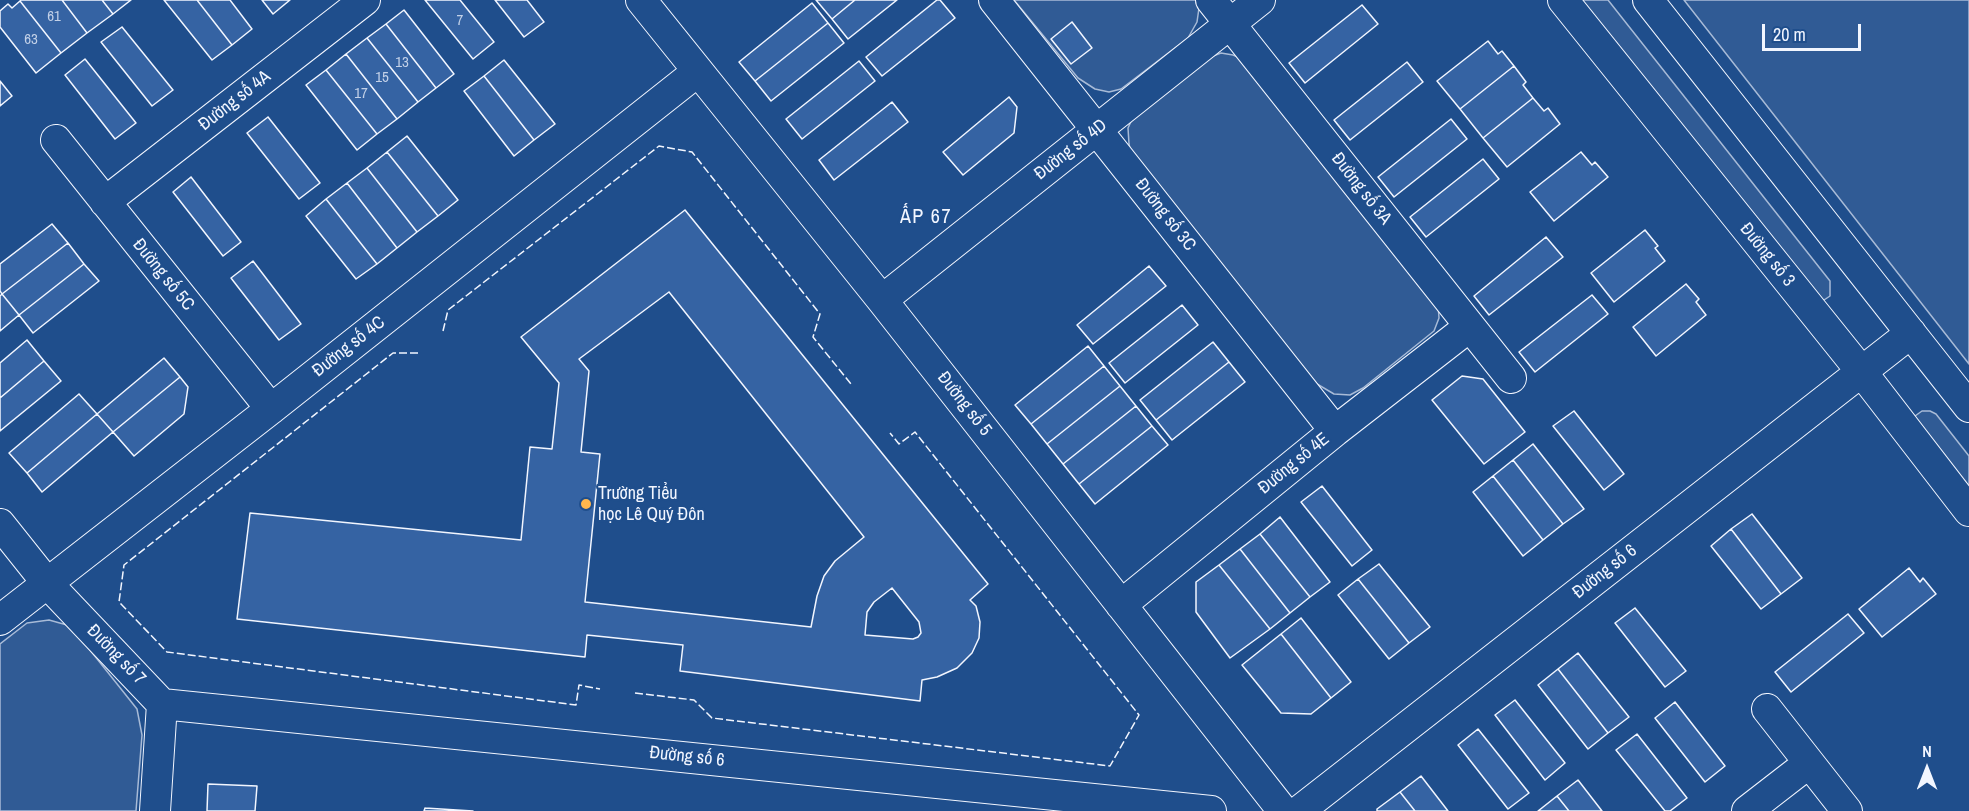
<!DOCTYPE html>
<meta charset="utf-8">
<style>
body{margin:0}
#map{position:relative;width:1969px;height:811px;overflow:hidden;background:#1f4e8c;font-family:"Archivo Narrow",sans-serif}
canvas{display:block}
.north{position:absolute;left:1897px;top:739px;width:60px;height:60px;-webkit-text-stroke:4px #1f4e8c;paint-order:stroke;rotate:0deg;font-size:16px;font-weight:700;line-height:24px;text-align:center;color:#f2f6ff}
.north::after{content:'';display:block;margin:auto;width:21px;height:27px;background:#f2f6ff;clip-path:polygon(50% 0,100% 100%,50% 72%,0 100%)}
.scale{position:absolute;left:1762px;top:24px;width:99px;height:27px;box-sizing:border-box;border:3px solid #f2f6ff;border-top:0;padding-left:8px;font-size:18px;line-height:21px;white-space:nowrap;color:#f2f6ff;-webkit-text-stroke:4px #1f4e8c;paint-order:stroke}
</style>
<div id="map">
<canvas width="1969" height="811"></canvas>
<div class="north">N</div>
<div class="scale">20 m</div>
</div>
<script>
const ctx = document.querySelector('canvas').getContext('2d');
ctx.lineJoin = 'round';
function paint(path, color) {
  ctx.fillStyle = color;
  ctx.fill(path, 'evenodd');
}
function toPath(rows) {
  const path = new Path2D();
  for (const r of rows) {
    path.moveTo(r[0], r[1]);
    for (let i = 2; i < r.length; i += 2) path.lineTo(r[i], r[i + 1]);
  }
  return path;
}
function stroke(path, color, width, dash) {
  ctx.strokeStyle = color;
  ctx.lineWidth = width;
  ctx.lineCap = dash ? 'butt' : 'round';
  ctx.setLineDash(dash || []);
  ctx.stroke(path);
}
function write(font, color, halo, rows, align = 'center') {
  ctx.font = font + ' "Archivo Narrow",sans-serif';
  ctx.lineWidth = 4.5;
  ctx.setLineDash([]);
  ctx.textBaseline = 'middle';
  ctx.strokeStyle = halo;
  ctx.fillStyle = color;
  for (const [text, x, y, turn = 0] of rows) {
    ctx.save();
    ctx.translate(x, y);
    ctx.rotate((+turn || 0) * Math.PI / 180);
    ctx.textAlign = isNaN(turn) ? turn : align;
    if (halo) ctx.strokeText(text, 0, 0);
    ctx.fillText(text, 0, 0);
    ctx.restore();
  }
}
const built = toPath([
 [1014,0,1197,0,1199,8,1197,22,1188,38,1121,89,1109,92,1095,89,1078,78,1014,0],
 [1575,0,1608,0,1830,281,1830,296,1824,300,1818,299,1575,0],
 [1684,0,1969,0,1969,364,1684,0],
 [1221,53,1233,55,1245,60,1438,303,1439,318,1434,331,1363,388,1350,395,1334,394,1317,384,1132,158,1129,144,1128,128,1134,115,1205,59,1221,53],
 [1922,411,1930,411,1936,414,1969,456,1969,497,1914,424,1915,416,1922,411],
 [49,620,67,625,86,645,137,709,142,735,136,811,0,811,0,644,27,623,49,620]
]);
const building = toPath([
 [21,0,62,0,87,33,61,53,20,1,21,0],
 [62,0,102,0,113,14,87,33,62,0],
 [102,0,131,0,113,14,102,0],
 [164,0,197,0,232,45,212,60,164,0],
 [197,0,230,0,252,29,232,45,197,0],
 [262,0,290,0,273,14,262,0],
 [425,0,460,0,494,42,473,59,425,0],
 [495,0,527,0,544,22,524,37,495,0],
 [816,0,855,0,832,19,816,0],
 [855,0,897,0,848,39,832,19,855,0],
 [937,0,940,0,955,18,882,76,866,57,937,0],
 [20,1,61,53,36,73,0,27,0,11,8,4,12,8,20,1],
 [812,3,828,23,755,81,739,62,812,3],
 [1362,5,1378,24,1305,83,1289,63,1362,5],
 [404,10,454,74,436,88,386,24,404,10],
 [1072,22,1092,48,1071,64,1051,39,1072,22],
 [828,23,844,43,771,101,755,81,828,23],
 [386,24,436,88,418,102,367,38,386,24],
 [122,27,173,90,152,106,101,42,122,27],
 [367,38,418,102,397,119,346,54,367,38],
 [1488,41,1498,54,1502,51,1514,66,1460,109,1437,81,1488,41],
 [346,54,397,119,377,134,326,70,346,54],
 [85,59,136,123,115,139,65,75,85,59],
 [504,60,555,124,534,140,484,76,504,60],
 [859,61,875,81,802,139,786,119,859,61],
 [1407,62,1423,82,1350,140,1334,120,1407,62],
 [1514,66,1526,82,1523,85,1533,98,1483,138,1460,109,1514,66],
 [326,70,377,134,357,150,306,85,326,70],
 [484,76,534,140,514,156,464,91,484,76],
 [0,81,12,96,0,106,0,81],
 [1009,97,1017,107,1014,133,963,175,943,152,1009,97],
 [1533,98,1544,111,1548,108,1560,124,1507,167,1483,138,1533,98],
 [892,102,908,122,834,180,819,160,892,102],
 [268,117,320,183,299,199,247,133,268,117],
 [1451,119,1467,139,1394,197,1378,177,1451,119],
 [407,136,458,200,438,216,387,152,407,136],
 [387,152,438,216,417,232,367,168,387,152],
 [1581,152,1592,165,1595,162,1608,177,1554,221,1530,192,1581,152],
 [1483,159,1499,179,1426,237,1410,217,1483,159],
 [367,168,417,232,397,248,347,183,367,168],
 [191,177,241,242,223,256,173,192,191,177],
 [347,183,397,248,377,264,326,199,347,183],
 [326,199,377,264,356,279,306,216,326,199],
 [685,210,988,584,970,600,976,606,980,622,979,638,972,653,957,668,937,677,922,680,920,701,680,671,683,645,587,635,585,657,237,619,250,513,521,540,530,447,552,449,559,383,521,337,685,210],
 [669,292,864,537,835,561,824,576,817,596,811,627,585,602,600,454,581,452,589,371,579,359,669,292],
 [892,588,919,622,921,633,918,637,913,639,865,635,867,612,874,602,892,588],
 [52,224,68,243,2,294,0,291,0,264,52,224],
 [1645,230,1658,246,1655,248,1665,261,1614,302,1591,273,1645,230],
 [1546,237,1563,257,1489,315,1474,296,1546,237],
 [68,243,84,264,19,315,2,294,68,243],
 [253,261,301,324,279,340,231,278,253,261],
 [84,264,99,281,33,333,19,315,84,264],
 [1149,266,1166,286,1093,344,1077,325,1149,266],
 [1686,284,1699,299,1696,302,1706,315,1656,356,1633,327,1686,284],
 [2,294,19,315,0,331,0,296,2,294],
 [1592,295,1608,314,1535,372,1519,352,1592,295],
 [1182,305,1198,325,1125,383,1109,363,1182,305],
 [27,340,44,361,0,398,0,363,27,340],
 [1213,342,1229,362,1156,420,1140,400,1213,342],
 [1088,346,1104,366,1031,424,1015,405,1088,346],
 [164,358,180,377,113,432,97,414,164,358],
 [44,361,61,381,0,431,0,398,44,361],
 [1229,362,1245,382,1172,440,1156,420,1229,362],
 [1104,366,1120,386,1047,444,1031,424,1104,366],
 [1462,376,1483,379,1525,432,1484,464,1432,400,1462,376],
 [180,377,188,387,184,414,134,456,113,432,180,377],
 [1120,386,1136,406,1063,464,1047,444,1120,386],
 [79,394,97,414,27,473,9,453,79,394],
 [1136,406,1152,426,1079,484,1063,464,1136,406],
 [1574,411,1624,474,1604,490,1553,426,1574,411],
 [97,414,113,432,42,492,27,473,97,414],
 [1152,426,1168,445,1095,504,1079,484,1152,426],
 [1533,444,1584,509,1563,524,1513,460,1533,444],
 [1513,460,1563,524,1543,540,1493,476,1513,460],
 [1493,476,1543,540,1523,556,1473,492,1493,476],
 [1322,486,1372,550,1352,566,1301,502,1322,486],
 [1752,514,1802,578,1781,594,1731,529,1752,514],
 [1280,517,1330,582,1310,597,1260,534,1280,517],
 [1731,529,1781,594,1761,609,1711,546,1731,529],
 [1260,534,1310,597,1290,613,1240,549,1260,534],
 [1240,549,1290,613,1270,629,1219,565,1240,549],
 [1379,564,1430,627,1409,643,1358,579,1379,564],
 [1219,565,1270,629,1230,658,1196,612,1196,582,1219,565],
 [1909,568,1920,582,1923,578,1936,594,1882,637,1859,609,1909,568],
 [1358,579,1409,643,1389,659,1338,595,1358,579],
 [1635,608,1686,671,1665,687,1615,623,1635,608],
 [1848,614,1864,633,1791,692,1775,672,1848,614],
 [1301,618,1351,682,1331,698,1281,634,1301,618],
 [1281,634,1331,698,1311,714,1281,713,1242,665,1281,634],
 [1578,653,1629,717,1608,733,1558,669,1578,653],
 [1558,669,1608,733,1588,749,1538,685,1558,669],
 [1515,700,1565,763,1545,780,1495,715,1515,700],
 [1675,702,1725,766,1705,782,1655,718,1675,702],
 [1478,729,1529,793,1508,809,1458,745,1478,729],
 [1637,734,1687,798,1670,811,1665,811,1616,750,1637,734],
 [1421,776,1448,811,1415,811,1400,792,1421,776],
 [1578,780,1602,811,1569,811,1557,796,1578,780],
 [208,784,257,786,255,811,207,811,208,784],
 [1400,792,1415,811,1377,811,1377,809,1400,792],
 [1557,796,1569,811,1538,811,1557,796],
 [425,808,473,811,424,811,425,808]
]);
const minor = toPath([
 [641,0,882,300,1283,811],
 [994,0,1335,431],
 [1211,0,1511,378],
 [1563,0,1861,371,1969,511],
 [1648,0,1969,407],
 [56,140,271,409],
 [105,202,365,0],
 [882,300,1260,0],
 [0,524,47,583,162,704,155,811],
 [1121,605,1335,431,1469,327],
 [0,620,271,409,697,72],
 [162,704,1211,811],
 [1767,709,1847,811],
 [1299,811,1911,333],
 [1747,811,1809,763]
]);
const fence = toPath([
 [443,331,448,310,659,146,692,152,820,314,813,337,851,384],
 [418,353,393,353,124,565,119,602,167,652,576,705,579,685,600,689],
 [635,693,694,700,712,718,1110,766,1139,715,915,432,899,444,890,433]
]);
const markers = [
 [586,504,6,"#ffb74d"]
];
const numberNames = [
 ["61",54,17],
 ["7",460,21],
 ["63",31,40],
 ["13",402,63],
 ["15",382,78],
 ["17",361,94]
];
const streetNames = [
 ["Đường số 4A",235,101,-38],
 ["Đường số 4D",1071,150,-38],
 ["Đường số 3A",1361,189,52],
 ["Đường số 3C",1165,215,52],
 ["Đường số 3",1767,255,51],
 ["Đường số 5C",163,275,51],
 ["Đường số 4C",349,347,-38],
 ["Đường số 5",964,404,52],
 ["Đường số 4E",1294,464,-39],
 ["Đường số 6",1605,572,-38],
 ["Đường số 7",116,655,46],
 ["Đường số 6",687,757,6]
];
const poiNames = [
 ["Trường Tiểu",598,494],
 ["học Lê Quý Đôn",598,515]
];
const neighbourhoodNames = [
 ["ẤP 67",926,218]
];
paint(built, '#305b95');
stroke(built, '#a8bbd7', 1.5);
paint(building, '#3563a3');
stroke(building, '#f2f6ff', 1.5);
stroke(minor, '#f2f6ff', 32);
stroke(minor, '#1f4e8c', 30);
stroke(fence, '#f2f6ff', 1.5, [8, 3]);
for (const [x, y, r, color] of markers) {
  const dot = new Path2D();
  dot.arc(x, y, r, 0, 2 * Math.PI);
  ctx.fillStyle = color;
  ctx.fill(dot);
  stroke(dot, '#1f4e8c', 2);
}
write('15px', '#c3d1e8', null, numberNames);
write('18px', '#f2f6ff', '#1f4e8c', streetNames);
write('18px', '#f2f6ff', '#1f4e8c', poiNames, 'left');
ctx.letterSpacing = '1.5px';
write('20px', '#f2f6ff', '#1f4e8c', neighbourhoodNames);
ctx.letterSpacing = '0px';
</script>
